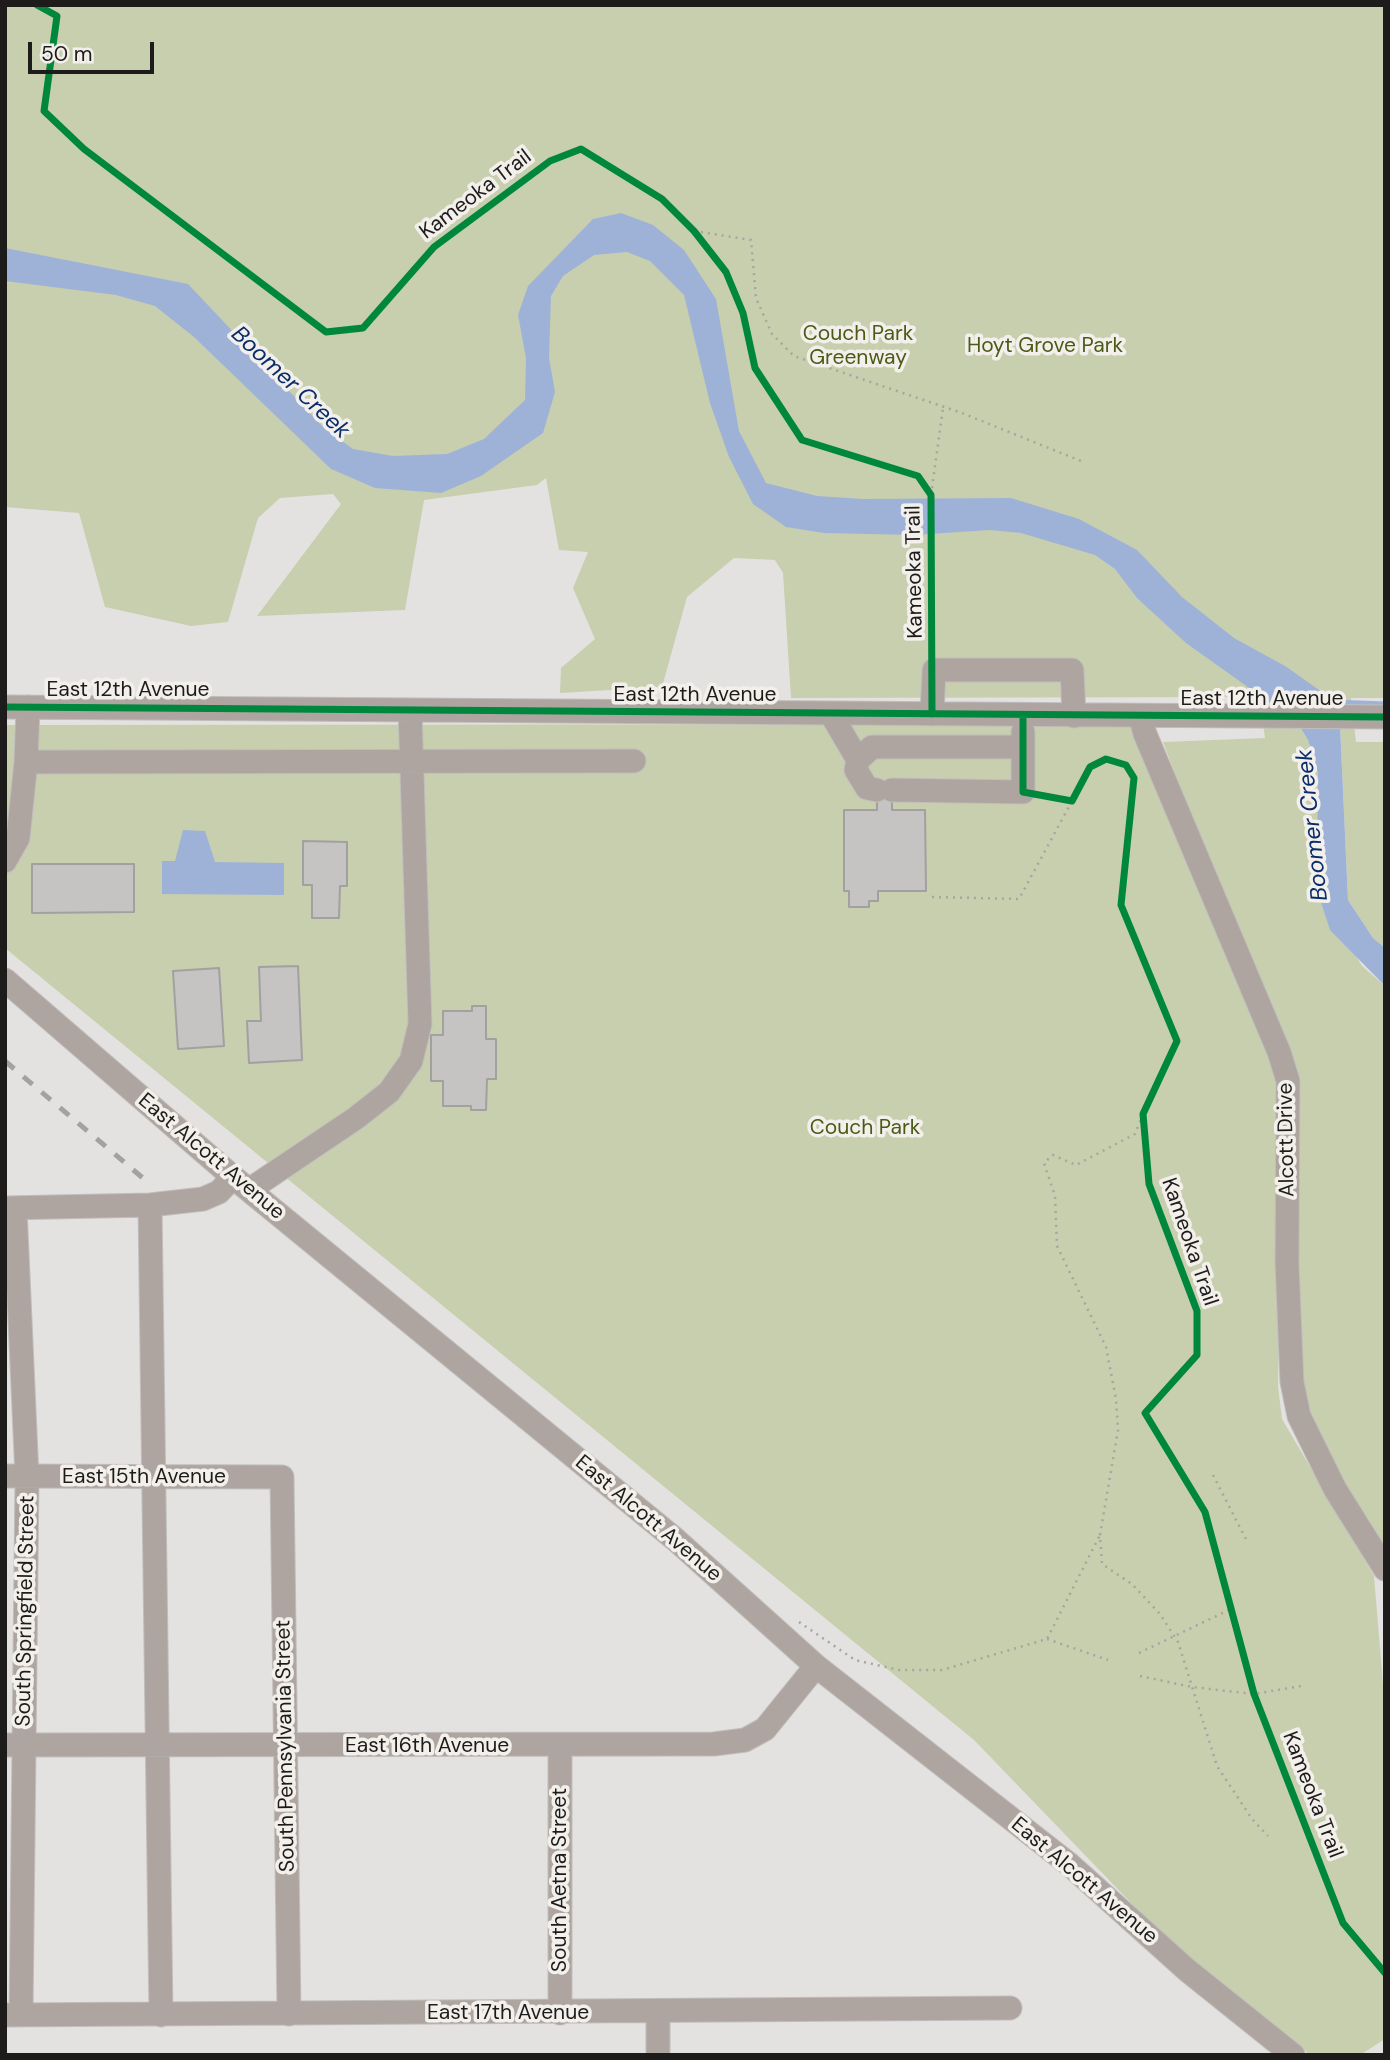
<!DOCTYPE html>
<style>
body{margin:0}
#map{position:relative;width:1390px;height:2060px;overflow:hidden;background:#e4e2e0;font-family:"DM Sans",sans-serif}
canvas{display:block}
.frame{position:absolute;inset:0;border:7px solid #1e1c1b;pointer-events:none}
.scale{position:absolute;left:28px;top:42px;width:126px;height:32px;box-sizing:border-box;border:4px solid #1e1c1b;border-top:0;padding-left:9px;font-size:21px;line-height:24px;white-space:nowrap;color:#1e1c1b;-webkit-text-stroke:5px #f3f0ec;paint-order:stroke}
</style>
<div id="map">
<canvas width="1390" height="2060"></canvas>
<div class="frame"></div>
<div class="scale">50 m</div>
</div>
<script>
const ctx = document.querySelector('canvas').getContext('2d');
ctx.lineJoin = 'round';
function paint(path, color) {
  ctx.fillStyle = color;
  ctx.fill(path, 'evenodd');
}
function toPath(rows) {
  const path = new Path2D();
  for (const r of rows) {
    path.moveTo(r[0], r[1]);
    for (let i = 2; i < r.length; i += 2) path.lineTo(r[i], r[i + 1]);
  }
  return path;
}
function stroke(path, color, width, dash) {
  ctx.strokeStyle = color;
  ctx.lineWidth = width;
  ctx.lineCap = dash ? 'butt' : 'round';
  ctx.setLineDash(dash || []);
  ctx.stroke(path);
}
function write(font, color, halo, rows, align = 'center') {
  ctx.font = font + ' "DM Sans",sans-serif';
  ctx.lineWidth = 7;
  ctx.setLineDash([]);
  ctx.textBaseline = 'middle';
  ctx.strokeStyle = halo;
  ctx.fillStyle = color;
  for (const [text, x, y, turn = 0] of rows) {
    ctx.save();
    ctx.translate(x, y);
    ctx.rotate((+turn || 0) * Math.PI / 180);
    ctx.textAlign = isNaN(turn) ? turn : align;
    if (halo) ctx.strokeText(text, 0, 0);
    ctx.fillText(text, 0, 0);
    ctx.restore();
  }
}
const green = toPath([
 [5,5,1385,5,1385,698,1351,698,1356,742,1385,742,1385,948,1373,938,1348,900,1339,704,1297,722,1308,740,1318,773,1316,887,1362,966,1385,986,1385,1569,1292,1382,1282,1152,1278,1386,1282,1419,1374,1576,1385,1709,1385,2039,1360,2055,1310,2055,1163,1936,974,1740,5,948,5,725,1132,724,1279,1052,1163,742,1265,738,1259,697,791,698,783,573,775,560,734,558,687,597,662,687,560,693,561,668,595,639,573,588,588,552,559,550,546,478,537,485,424,500,405,610,257,616,341,504,333,494,280,498,258,518,228,622,191,626,105,607,79,513,5,507]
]);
const water = toPath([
 [621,213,653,225,684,250,716,299,739,431,766,483,817,496,863,499,1011,498,1079,519,1137,550,1182,597,1234,638,1285,666,1339,704,1348,900,1373,938,1385,948,1385,986,1330,930,1316,887,1318,773,1308,740,1297,722,1186,643,1137,598,1115,569,1095,555,1021,533,990,530,914,535,824,533,786,527,753,504,729,457,710,403,684,295,650,261,627,252,594,255,563,276,551,296,549,358,555,392,543,433,481,476,441,493,375,488,331,469,194,337,155,306,116,295,5,281,5,248,188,284,324,428,353,449,393,456,447,454,484,439,525,400,526,358,518,315,528,286,593,219],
 [183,830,205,831,215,862,284,863,284,895,162,894,162,861,175,861]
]);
const stream = toPath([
 [1332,702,1385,704]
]);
const building = toPath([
 [877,781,892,781,892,810,925,810,926,891,878,891,878,901,869,901,869,907,849,907,849,891,844,891,844,810,877,810,877,781],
 [303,841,347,842,347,886,340,886,339,918,312,918,312,885,303,885,303,841],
 [32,864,134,864,134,912,32,913,32,864],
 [298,966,302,1060,249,1063,247,1021,261,1021,259,967,298,966],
 [219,968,224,1046,178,1049,173,971,219,968],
 [472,1006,486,1006,486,1039,496,1039,496,1079,487,1079,486,1110,471,1110,471,1106,443,1106,443,1081,431,1081,431,1035,443,1035,443,1011,472,1011,472,1006]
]);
const path = toPath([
 [694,231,751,240,756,298,772,334,794,356,962,413,1081,461],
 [931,495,943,408],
 [932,897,1019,899,1072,801],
 [1143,1114,1135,1134,1076,1165,1053,1155,1044,1163,1055,1196,1057,1246,1106,1347,1116,1399,1118,1430,1100,1535,1102,1564,1132,1584,1160,1614,1178,1642,1217,1766,1252,1819,1268,1836],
 [1213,1475,1248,1543],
 [799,1622,855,1660,899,1670,942,1670,1047,1639,1100,1535],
 [1047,1639,1108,1660],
 [1139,1653,1231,1609],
 [1140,1676,1192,1687,1254,1694,1301,1686]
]);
const minor = toPath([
 [5,707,1385,717],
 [28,707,26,762,634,761],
 [831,714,858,760],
 [932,714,934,670,1072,670,1074,716],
 [1140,716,1145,734,1279,1052,1288,1081,1287,1263,1292,1382,1299,1416,1335,1489,1385,1569],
 [877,790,867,788,856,770,858,760,872,747,1023,747],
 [892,790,1023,792,1023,732],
 [5,861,18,838,26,762],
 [5,980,233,1177,676,1540,816,1666,1069,1864,1187,1970,1293,2055],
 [249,1190,356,1118,389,1092,411,1061,420,1024,410,710],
 [150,1205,161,2015],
 [5,1208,150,1205,203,1199,219,1192,233,1177],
 [15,1208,27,1477,21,2015],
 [5,1476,282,1477,289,2014],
 [5,1745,714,1744,745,1740,765,1729,816,1666],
 [560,2013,560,1747],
 [5,2015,1010,2008],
 [658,2055,658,2012]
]);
const rail = toPath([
 [5,1061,144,1179]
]);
const cycleway = toPath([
 [37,5,57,16,44,111,84,149,326,332,363,328,434,247,550,161,581,149,662,199,694,231,726,272,743,313,755,368,802,440,918,476,931,495,932,714],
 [5,707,1385,717],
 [1023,715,1023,792,1072,801,1090,767,1106,759,1126,765,1134,778,1121,905,1177,1041,1143,1114,1149,1184,1197,1311,1197,1355,1145,1413,1205,1512,1254,1694,1343,1923,1385,1973]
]);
const streetNames = [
 ["Kameoka Trail",476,195,-37],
 ["Kameoka Trail",915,572,-91],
 ["East 12th Avenue",128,690],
 ["East 12th Avenue",695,695],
 ["East 12th Avenue",1262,699],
 ["Alcott Drive",1287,1140,-91],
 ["East Alcott Avenue",211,1157,40],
 ["Kameoka Trail",1189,1242,71],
 ["East 15th Avenue",144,1477],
 ["East Alcott Avenue",648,1519,40],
 ["South Springfield Street",26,1611,-89],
 ["South Pennsylvania Street",286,1746,-91],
 ["East 16th Avenue",427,1746],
 ["Kameoka Trail",1312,1795,69],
 ["South Aetna Street",560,1880,-90],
 ["East Alcott Avenue",1084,1881,40],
 ["East 17th Avenue",508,2013]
];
const parkNames = [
 ["Couch Park",858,334],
 ["Greenway",858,358],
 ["Hoyt Grove Park",1045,346],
 ["Couch Park",865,1128]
];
const waterNames = [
 ["Boomer Creek",290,383,43],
 ["Boomer Creek",1313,825,-96]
];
paint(green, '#c7cfae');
paint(water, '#9eb2d8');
stroke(stream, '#9eb2d8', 5);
paint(building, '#c5c4c2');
stroke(building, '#a2a19f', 2);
stroke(minor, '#c0bebd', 25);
stroke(path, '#a9a4a0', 2.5, [2, 5]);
stroke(minor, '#aea5a0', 23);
stroke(rail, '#a5a19e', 5, [12, 12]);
stroke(cycleway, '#00873e', 7);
write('21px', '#1e1c1b', '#f3f0ec', streetNames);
write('21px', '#4b5b16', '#f3f0ec', parkNames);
write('italic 23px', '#0a2c6b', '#f3f0ec', waterNames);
</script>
